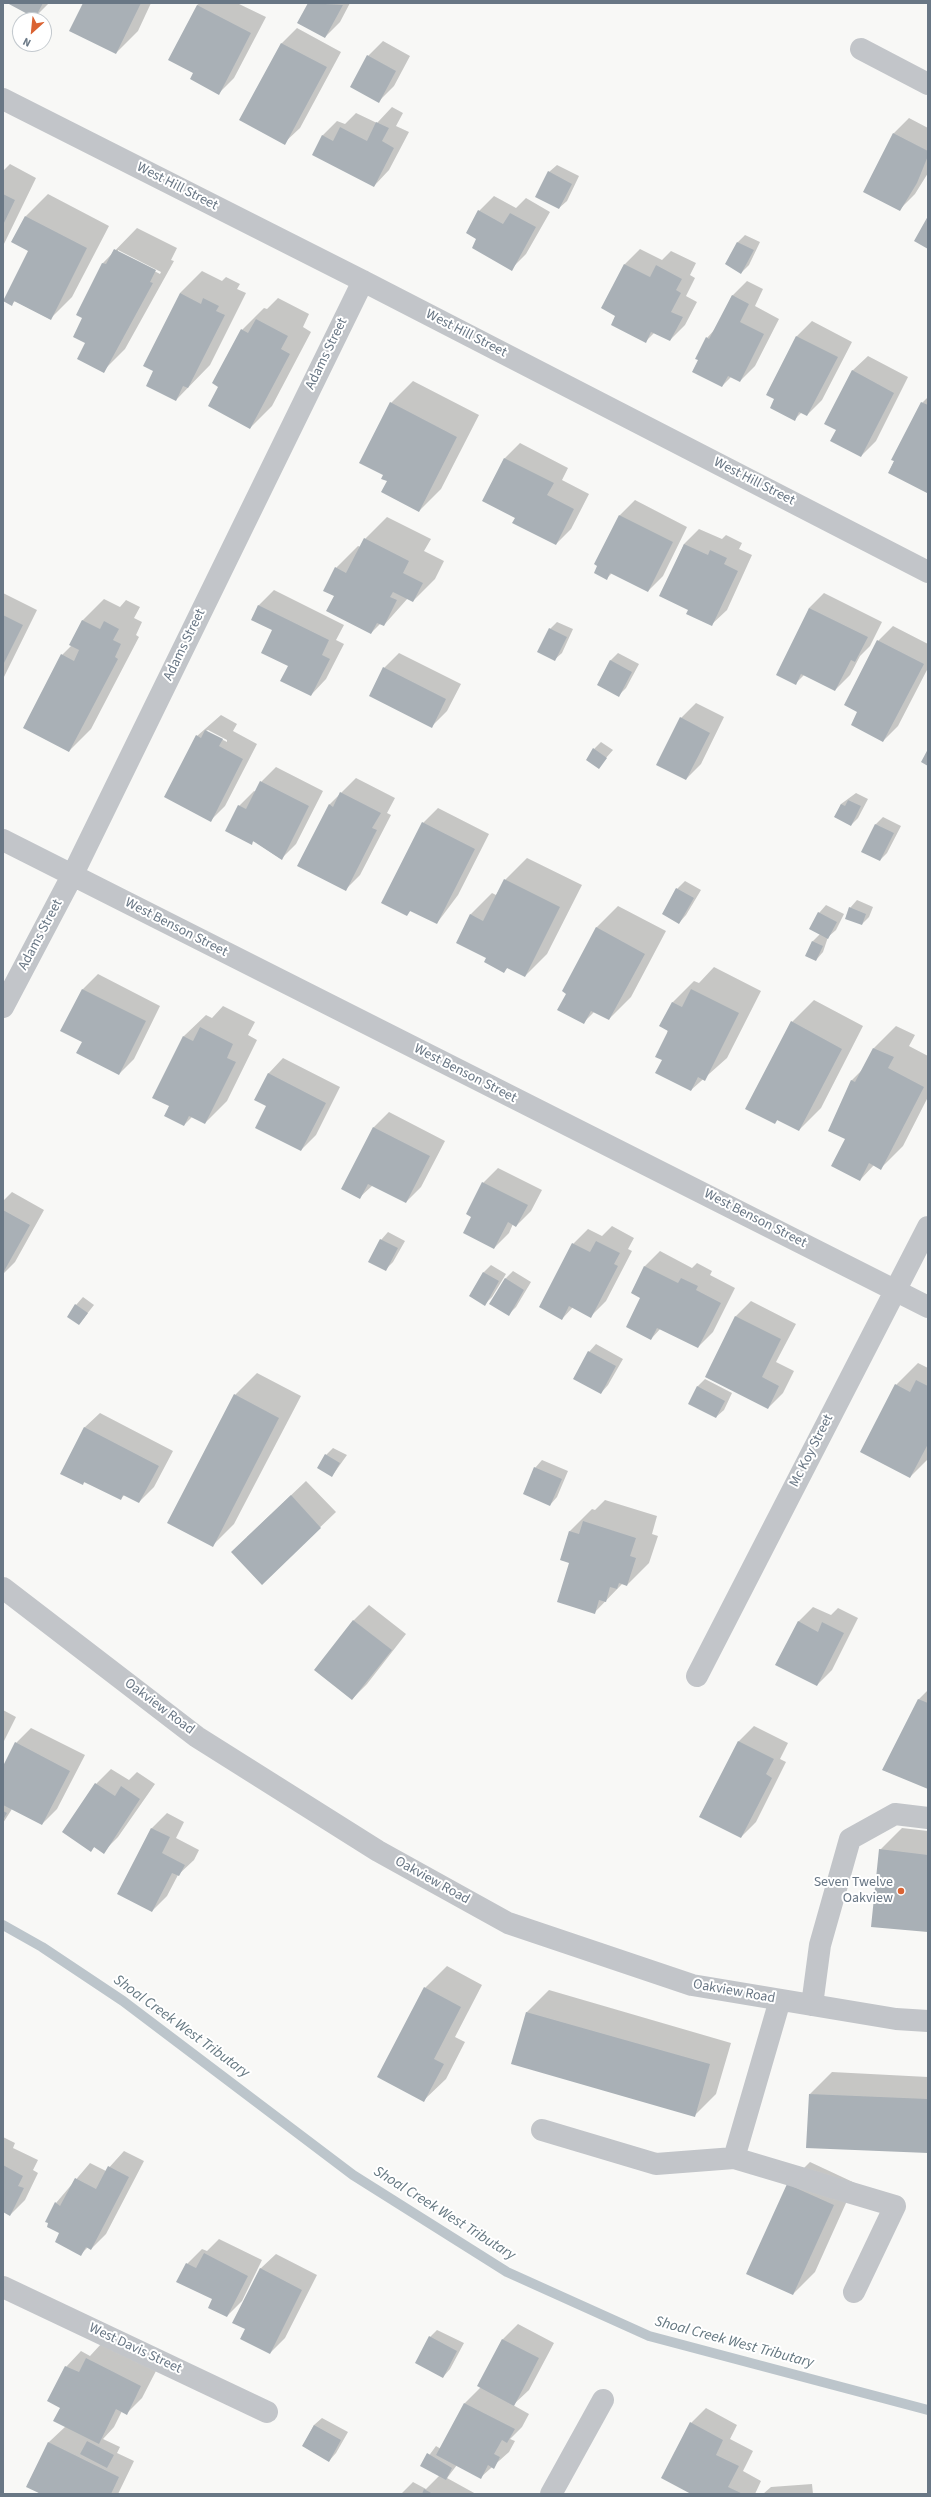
<!DOCTYPE html>
<style>
body{margin:0}
#map{position:relative;width:931px;height:2497px;overflow:hidden;background:#f8f8f6;font-family:"Source Sans 3",sans-serif}
canvas{display:block}
.frame{position:absolute;inset:0;border:4px solid #697785;pointer-events:none}
.north{position:absolute;left:12px;top:12px;width:40px;height:40px;box-sizing:border-box;background:#fff;border:1px solid #c3c9ce;border-radius:50%;rotate:207deg;font-size:11px;font-weight:700;line-height:16px;text-align:center;color:#697785}
.north::after{content:'';display:block;margin:auto;width:14px;height:18px;background:#da6333;clip-path:polygon(50% 0,100% 100%,50% 72%,0 100%)}
</style>
<div id="map">
<canvas width="931" height="2497"></canvas>
<div class="frame"></div>
<div class="north">N</div>
</div>
<script>
const ctx = document.querySelector('canvas').getContext('2d');
ctx.lineJoin = 'round';
function paint(path, color) {
  ctx.fillStyle = color;
  ctx.fill(path, 'evenodd');
}
function toPath(rows) {
  const path = new Path2D();
  for (const r of rows) {
    path.moveTo(r[0], r[1]);
    for (let i = 2; i < r.length; i += 2) path.lineTo(r[i], r[i + 1]);
  }
  return path;
}
function stroke(path, color, width, dash) {
  ctx.strokeStyle = color;
  ctx.lineWidth = width;
  ctx.lineCap = dash ? 'butt' : 'round';
  ctx.setLineDash(dash || []);
  ctx.stroke(path);
}
function write(font, color, halo, rows, align = 'center') {
  ctx.font = font + ' "Source Sans 3",sans-serif';
  ctx.lineWidth = 4;
  ctx.setLineDash([]);
  ctx.textBaseline = 'middle';
  ctx.strokeStyle = halo;
  ctx.fillStyle = color;
  for (const [text, x, y, turn = 0] of rows) {
    ctx.save();
    ctx.translate(x, y);
    ctx.rotate((+turn || 0) * Math.PI / 180);
    ctx.textAlign = isNaN(turn) ? turn : align;
    if (halo) ctx.strokeText(text, 0, 0);
    ctx.fillText(text, 0, 0);
    ctx.restore();
  }
}
const shadow = toPath([
 [9,3,49,3,35,17],
 [84,3,151,3,138,31,116,53],
 [200,3,237,3,266,17,234,78,219,93,194,72,197,5],
 [309,3,350,3,340,22,325,37,298,23],
 [297,28,341,52,300,128,284,143,241,120,282,43],
 [383,41,410,56,394,86,379,101,368,56],
 [392,107,403,113,396,126,409,132,389,170,374,186,322,136,337,121,345,124,356,113,377,123],
 [909,118,928,128,928,173,915,194,900,209,865,191,894,133],
 [10,164,36,178,3,246,3,171],
 [557,165,579,176,567,201,559,208,549,172],
 [48,194,109,226,72,297,50,319,15,301,11,305,29,250,26,216],
 [494,196,516,208,526,198,550,212,526,254,511,269,478,238,479,211],
 [137,228,177,248,171,260,174,261,125,349,103,371,86,343,84,317,77,314,103,263],
 [118,250,161,272,160,274,118,252],
 [745,235,760,242,749,265,741,273,727,264,738,242],
 [640,249,662,260,671,251,696,263,690,275,695,278,686,296,697,302,685,325,670,340,655,332,646,341,617,315,602,308,625,264],
 [202,271,222,281,226,277,240,284,237,289,246,293,210,365,176,400,180,293],
 [747,281,763,289,755,306,779,319,755,366,740,381,731,377,722,386,699,360,707,338,716,328,732,296],
 [278,298,309,314,303,327,311,332,272,406,250,428,219,387,242,330,264,308,267,309],
 [812,321,852,342,822,400,807,415,802,412,794,420,775,399,767,394,797,336],
 [868,356,908,377,876,441,861,456,837,429,852,371],
 [413,381,479,415,441,489,419,511,388,481,391,403],
 [928,397,928,491,927,492,889,472,922,403],
 [520,443,568,468,562,480,589,494,571,529,556,544,517,517,483,501,505,458],
 [635,500,687,527,663,576,648,591,612,573,607,578,620,515],
 [387,517,431,539,424,551,444,561,435,579,413,601,408,598,384,625,381,623,371,633,335,595,336,568,358,546,361,547,365,539],
 [699,529,722,539,726,535,742,543,739,549,752,555,727,610,711,625,689,609,661,596,684,544],
 [274,590,344,625,336,640,344,644,326,679,311,695,289,665,273,630,252,619,259,605],
 [3,593,37,610,3,679],
 [824,593,882,622,870,646,860,656,850,675,835,690,804,675,795,684,809,608],
 [104,599,120,607,126,600,140,607,134,618,142,622,136,635,139,637,91,729,69,751,62,655,72,645,82,621],
 [557,622,573,629,562,653,554,660,550,629],
 [893,626,928,644,928,668,898,726,883,741,878,641],
 [399,653,461,684,447,711,432,726,384,668],
 [618,653,639,664,626,688,619,695,610,661],
 [696,703,724,717,701,764,686,779,681,718],
 [221,715,237,724,233,731,257,744,225,806,210,821,197,736],
 [208,730,227,740,227,742,206,731],
 [601,742,613,750,598,767,594,749],
 [276,767,323,791,296,844,281,859,254,841,251,843,239,806,254,791,256,792,261,782],
 [356,778,395,798,387,813,391,815,360,875,345,890,329,805],
 [856,793,868,799,858,818,851,825,835,817,841,804],
 [438,808,489,834,458,895,437,923,411,910,407,915,423,823],
 [883,817,901,826,887,853,880,860,863,851,876,824],
 [527,858,582,885,547,954,525,976,508,967,504,971,488,958,470,915,492,893,496,895,505,880],
 [685,881,701,890,686,915,679,923,677,889],
 [857,900,873,907,869,917,862,924,850,908],
 [826,905,844,914,836,930,828,937,823,952,816,960,807,955,813,941,820,934,819,913],
 [618,906,666,931,631,997,609,1019,594,1012,583,1023,568,993,596,928],
 [714,967,761,991,727,1058,691,1090,663,1060,672,1003,694,981,699,983],
 [98,974,160,1006,134,1059,119,1074,83,1042,62,1031,83,989],
 [814,1000,863,1026,821,1108,799,1130,778,1119,775,1123,792,1022],
 [223,1006,255,1022,248,1035,257,1040,227,1101,205,1123,192,1117,184,1125,170,1106,184,1036,206,1015,212,1018],
 [896,1026,915,1035,909,1046,928,1056,928,1097,903,1146,881,1168,874,1165,860,1180,846,1138,851,1081,864,1068,874,1048],
 [283,1058,340,1087,316,1135,301,1150,267,1106,268,1074],
 [389,1112,445,1141,421,1187,406,1202,373,1185,360,1197,343,1188,374,1127],
 [498,1168,542,1190,531,1211,516,1226,513,1224,509,1233,494,1248,473,1217,483,1183],
 [12,1192,44,1210,15,1262,3,1274,3,1201],
 [612,1226,634,1238,628,1249,632,1251,606,1301,591,1316,573,1307,562,1319,573,1244,588,1229,602,1236],
 [388,1232,405,1241,393,1262,386,1269,381,1240],
 [660,1251,692,1268,697,1263,712,1271,710,1275,735,1288,713,1332,698,1347,661,1328,651,1339,642,1297,632,1292,645,1266],
 [491,1265,506,1274,492,1297,485,1304,470,1296,484,1272],
 [513,1271,531,1282,516,1307,509,1314,491,1304,506,1278],
 [83,1297,94,1305,79,1324,76,1305],
 [751,1301,796,1324,776,1362,794,1371,783,1393,768,1408,706,1377,736,1316],
 [596,1344,623,1359,608,1385,601,1393,589,1352],
 [918,1363,928,1368,928,1459,910,1477,896,1385],
 [257,1373,301,1396,234,1524,212,1546,235,1395],
 [705,1379,732,1393,724,1410,716,1417,697,1387],
 [100,1413,173,1451,154,1487,139,1502,125,1494,121,1499,86,1481,82,1484,84,1428],
 [333,1448,347,1455,332,1476,326,1455],
 [542,1460,568,1471,557,1497,550,1505,535,1468],
 [306,1481,336,1512,262,1583,247,1537],
 [605,1500,657,1516,652,1534,658,1536,649,1563,627,1585,623,1583,594,1613,570,1562,561,1560,570,1531,592,1509,595,1510],
 [369,1605,406,1634,367,1684,352,1699,315,1670,354,1620],
 [813,1607,831,1615,838,1608,858,1618,832,1670,817,1685,798,1622],
 [928,1690,928,1788,883,1770,919,1699],
 [3,1710,16,1717,3,1743],
 [754,1726,788,1743,780,1759,786,1762,756,1822,741,1837,700,1816,739,1741],
 [31,1728,85,1755,57,1809,42,1824,12,1809,3,1823,3,1768,16,1743],
 [111,1769,129,1780,137,1772,155,1784,118,1837,103,1852,95,1846,91,1851,96,1784],
 [167,1813,184,1822,176,1838,199,1850,194,1860,178,1875,167,1896,152,1911,119,1894,152,1828],
 [902,1828,928,1831,928,1931,880,1850],
 [447,1966,482,1985,455,2037,465,2042,446,2079,424,2100,425,1988],
 [549,1990,731,2043,716,2094,694,2116,512,2063,527,2012],
 [832,2072,928,2077,928,2152,810,2094],
 [3,2137,15,2143,13,2148,38,2160,33,2170,38,2173,25,2200,10,2215,3,2211],
 [124,2151,144,2161,106,2234,91,2249,88,2247,81,2254,56,2203,90,2163,106,2171],
 [810,2162,855,2183,815,2272,793,2294,788,2184],
 [219,2239,262,2260,242,2301,227,2316,187,2264,202,2249,207,2251],
 [276,2254,317,2275,285,2338,270,2353,246,2329,260,2269],
 [518,2324,554,2343,529,2390,513,2405,529,2414,522,2427,510,2439,515,2441,509,2452,481,2477,457,2465,447,2478,476,2494,401,2494,413,2482,426,2489,440,2475,422,2465,436,2446,441,2449,465,2403,481,2387,503,2339],
 [437,2330,464,2343,450,2369,443,2377,430,2337],
 [101,2344,156,2371,142,2398,126,2414,122,2411,114,2427,103,2439,120,2447,117,2453,134,2461,118,2494,37,2494,39,2492,27,2486,49,2442,66,2426,61,2407,66,2367,81,2351,90,2356],
 [706,2408,737,2425,730,2439,753,2451,743,2471,761,2481,755,2494,693,2494,691,2423],
 [322,2418,348,2432,336,2453,329,2461,303,2446,314,2425],
 [812,2484,813,2494,763,2494,771,2487]
]);
const stream = toPath([
 [3,1925,42,1947,123,2001,353,2175,507,2272,649,2336,928,2410]
]);
const building = toPath([
 [7,3,43,3,35,18],
 [83,3,141,3,116,54,69,31],
 [308,3,343,5,325,38,297,23],
 [197,5,251,33,219,95,190,79,193,73,168,60],
 [281,43,327,67,285,145,239,120],
 [367,55,396,71,379,103,350,87],
 [376,122,389,128,382,141,394,148,374,187,312,155,322,135,333,141,340,127,367,141],
 [893,133,928,151,928,156,917,183,900,211,863,192],
 [548,171,572,184,559,209,535,197],
 [3,194,15,200,3,225],
 [478,210,503,224,510,213,536,227,512,271,472,248,476,239,466,233],
 [25,216,87,248,51,320,14,301,12,306,3,301,28,251,11,242],
 [928,216,928,249,914,241],
 [737,242,754,250,741,274,725,264],
 [114,249,156,270,150,282,153,283,104,373,77,359,85,343,73,337,82,318,76,315,102,263,106,264],
 [624,264,650,277,656,265,682,279,676,290,681,293,671,312,683,317,670,341,651,332,646,343,611,325,615,316,601,308],
 [180,293,201,304,203,298,219,306,216,311,225,315,188,388,183,386,176,401,146,386,153,371,143,366],
 [732,295,749,304,740,322,764,334,740,382,728,376,722,387,692,372,698,360,695,359,706,337,709,339],
 [256,319,288,336,281,349,290,354,250,429,208,406,218,387,212,383,241,329,248,333],
 [796,336,838,357,807,416,799,412,795,421,770,408,774,399,766,395],
 [852,370,894,393,861,457,830,441,836,430,824,424],
 [390,402,457,437,419,512,381,492,387,481,381,479,383,475,359,463],
 [921,402,928,405,927,493,888,473,894,461,891,460],
 [504,458,554,483,547,495,574,509,556,545,512,523,515,518,482,501],
 [619,515,673,542,648,592,610,573,607,580,594,573,597,566,594,564],
 [364,538,409,561,403,573,423,583,413,602,393,592,390,597,397,600,384,626,377,623,371,634,326,611,334,596,323,591,335,567,346,573],
 [684,544,708,555,710,550,727,558,724,564,738,571,712,626,686,614,688,610,659,596],
 [258,605,329,640,322,655,330,659,311,696,280,681,288,666,261,653,272,630,251,620],
 [809,608,868,637,855,662,851,660,835,691,801,674,796,685,776,675],
 [3,615,23,625,3,665],
 [82,620,100,629,104,621,119,629,113,640,121,644,115,657,118,659,69,752,23,728,61,654,74,661,79,650,69,645],
 [549,628,567,637,555,661,537,652],
 [877,640,924,664,883,742,851,725,857,712,844,705],
 [610,660,632,672,619,697,597,685],
 [383,667,446,699,432,728,369,696],
 [680,717,710,733,686,780,656,765],
 [205,730,223,739,219,746,243,759,211,822,164,797,196,735,201,738],
 [593,748,607,758,599,769,586,760],
 [928,749,928,766,921,762],
 [260,781,309,806,282,860,253,841,252,845,225,831,238,805,246,809],
 [340,792,381,813,372,828,377,830,346,891,297,866,329,804,333,807],
 [848,800,861,806,851,826,834,817,841,804,845,806],
 [422,822,475,849,437,924,410,911,407,916,381,903],
 [875,824,894,833,880,861,861,852],
 [504,879,560,907,525,977,507,968,504,973,484,962,486,958,456,943,470,914,483,921],
 [676,888,694,898,679,924,662,914],
 [849,907,866,914,862,925,845,919],
 [818,912,837,922,828,939,809,929],
 [596,927,645,954,609,1020,591,1011,584,1024,557,1010,566,994,562,991],
 [812,941,823,946,816,961,805,956],
 [82,989,146,1021,119,1075,76,1053,82,1042,60,1031],
 [691,989,739,1013,705,1081,698,1077,691,1091,655,1073,662,1060,655,1057,668,1031,659,1026,672,1002,682,1007],
 [791,1021,842,1049,799,1131,777,1120,775,1124,745,1109],
 [200,1027,233,1044,227,1058,236,1062,205,1124,189,1116,184,1126,164,1116,169,1106,152,1098,183,1036,193,1041],
 [873,1048,894,1057,888,1068,924,1087,881,1170,869,1163,860,1181,831,1166,845,1139,828,1131,851,1080,855,1082],
 [268,1073,326,1103,301,1151,255,1128,266,1106,254,1100],
 [373,1127,430,1156,406,1203,368,1184,360,1199,341,1189],
 [482,1182,528,1205,516,1227,508,1222,494,1249,463,1233,471,1217,466,1214],
 [3,1210,30,1225,3,1273],
 [380,1239,398,1248,386,1271,368,1262],
 [596,1241,620,1253,614,1264,618,1266,591,1318,569,1306,562,1320,539,1307,572,1243,590,1252],
 [644,1266,678,1283,681,1278,698,1286,696,1290,721,1303,698,1348,657,1328,651,1340,626,1327,640,1298,631,1293],
 [483,1272,499,1281,485,1306,469,1296],
 [505,1278,524,1290,509,1316,489,1304],
 [75,1304,88,1313,79,1325,67,1317],
 [735,1316,781,1339,762,1377,779,1386,768,1409,705,1377],
 [588,1351,616,1366,601,1394,573,1379],
 [916,1380,928,1386,928,1444,910,1478,860,1452,895,1384,910,1392],
 [697,1386,725,1401,716,1418,688,1404],
 [234,1394,279,1418,213,1547,167,1523],
 [84,1427,159,1466,139,1503,123,1495,121,1500,84,1482,83,1485,60,1474],
 [325,1454,340,1463,332,1477,317,1468],
 [534,1467,562,1479,550,1506,523,1494],
 [291,1495,321,1528,262,1585,231,1552],
 [583,1521,636,1538,630,1556,636,1558,627,1586,619,1583,617,1589,610,1587,606,1602,599,1600,595,1614,557,1602,569,1563,560,1560,569,1531,579,1534],
 [353,1620,392,1650,352,1700,314,1670],
 [798,1621,818,1632,822,1622,844,1633,817,1686,775,1665],
 [918,1699,928,1703,928,1789,882,1770],
 [738,1741,774,1759,766,1774,772,1778,741,1838,699,1817],
 [15,1742,70,1771,42,1825,3,1805,3,1766],
 [95,1783,115,1796,121,1786,140,1799,104,1854,94,1847,91,1852,62,1832],
 [3,1811,7,1813,3,1820],
 [151,1828,170,1837,162,1853,185,1865,179,1876,172,1873,152,1912,117,1894],
 [879,1849,928,1855,928,1932,871,1927],
 [424,1987,461,2007,434,2059,444,2064,424,2102,377,2077],
 [526,2012,710,2064,695,2117,511,2064],
 [809,2094,928,2099,928,2153,806,2148],
 [3,2165,23,2176,18,2186,24,2188,10,2216,3,2212],
 [108,2166,129,2177,91,2250,86,2247,81,2256,55,2242,59,2233,47,2227,48,2223,45,2222,55,2202,60,2206,75,2178,96,2189],
 [787,2184,834,2205,793,2295,746,2274],
 [204,2253,248,2276,227,2317,208,2308,212,2299,176,2282,186,2263,196,2268],
 [260,2268,302,2290,270,2354,240,2339,245,2329,232,2323],
 [429,2336,457,2351,443,2378,415,2363],
 [502,2339,539,2358,514,2406,477,2386],
 [86,2358,141,2386,127,2415,116,2409,99,2444,53,2421,60,2408,47,2401,65,2366,79,2372],
 [464,2403,515,2429,507,2443,502,2440,494,2454,500,2457,494,2469,488,2465,481,2479,436,2455],
 [690,2422,723,2440,716,2455,739,2466,728,2487,743,2494,691,2494,661,2478],
 [314,2425,341,2440,329,2462,302,2446],
 [87,2441,114,2455,107,2468,80,2454],
 [48,2442,119,2477,111,2494,41,2494,26,2487],
 [427,2453,452,2468,446,2480,420,2466],
 [424,2489,433,2494,422,2494]
]);
const minor = toPath([
 [861,49,928,84],
 [3,99,363,281,928,572],
 [3,840,928,1307],
 [3,1007,72,876,363,281],
 [3,1588,197,1737,378,1851,508,1923,692,1985,896,2019,928,2021],
 [697,1676,928,1227],
 [780,2000,734,2158,895,2206,854,2292],
 [812,2005,820,1945,850,1839,895,1814,928,1818],
 [542,2130,656,2164,734,2158],
 [3,2287,267,2412],
 [551,2494,603,2400]
]);
const markers = [
 [901,1891,4,"#da6333"]
];
const streetNames = [
 ["West Hill Street",177,187,27],
 ["West Hill Street",466,334,27],
 ["Adams Street",327,354,-64],
 ["West Hill Street",754,482,27],
 ["Adams Street",185,645,-64],
 ["West Benson Street",176,928,27],
 ["Adams Street",41,935,-62],
 ["West Benson Street",465,1074,27],
 ["West Benson Street",755,1219,27],
 ["Mc Koy Street",812,1451,-63],
 ["Oakview Road",159,1707,37],
 ["Oakview Road",432,1881,29],
 ["Oakview Road",734,1992,10],
 ["West Davis Street",135,2349,25]
];
const poiNames = [
 ["Seven Twelve",893,1883],
 ["Oakview",893,1899]
];
const waterNames = [
 ["Shoal Creek West Tributary",181,2027,36],
 ["Shoal Creek West Tributary",444,2214,32],
 ["Shoal Creek West Tributary",734,2343,15]
];
paint(shadow, '#0003');
stroke(stream, '#bcc5cb', 10);
paint(building, '#a9b0b6');
stroke(minor, '#c2c5c9', 22);
for (const [x, y, r, color] of markers) {
  const dot = new Path2D();
  dot.arc(x, y, r, 0, 2 * Math.PI);
  ctx.fillStyle = color;
  ctx.fill(dot);
  stroke(dot, '#fff', 1.5);
}
write('14px', '#697785', '#fff', streetNames);
write('14px', '#697785', '#fff', poiNames, 'right');
write('italic 15px', '#647780', '#fff', waterNames);
</script>
